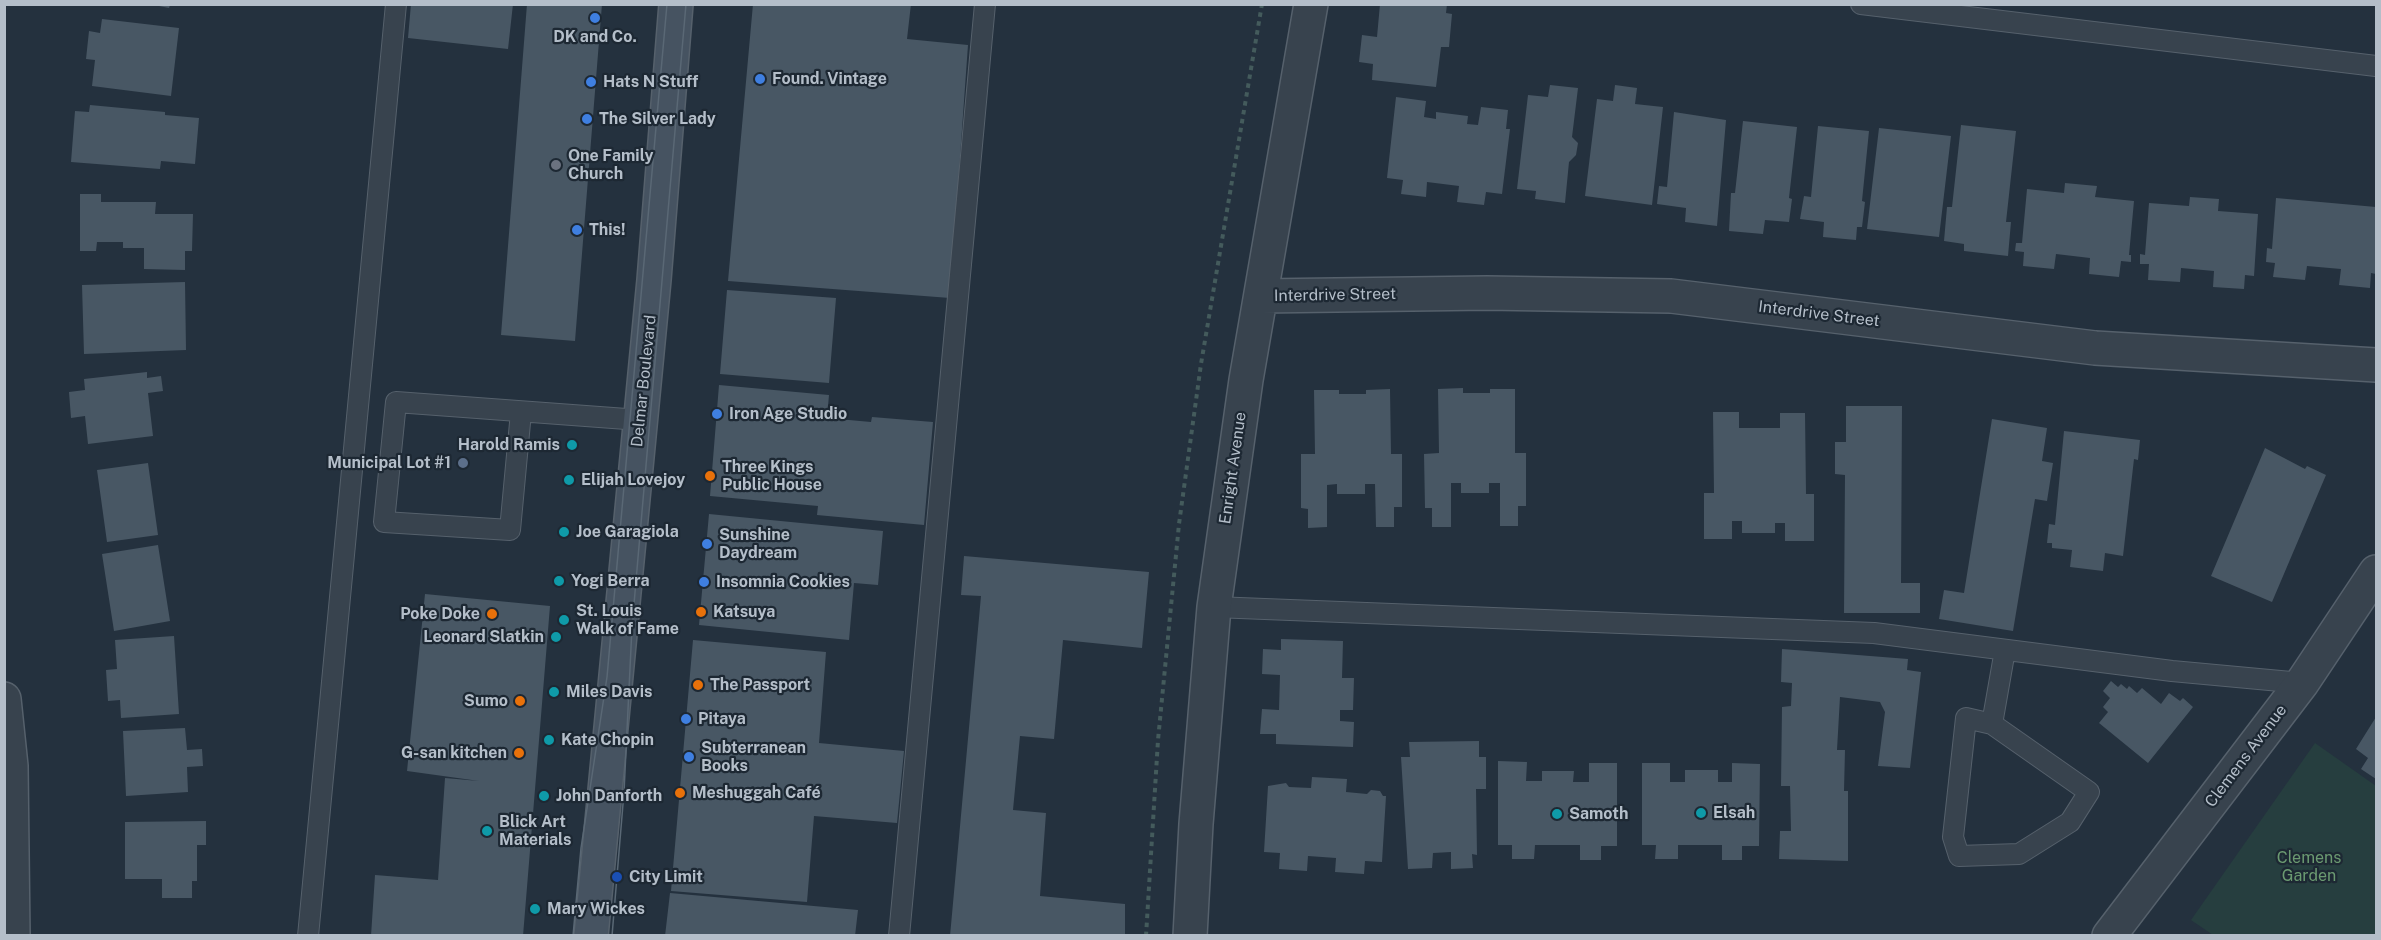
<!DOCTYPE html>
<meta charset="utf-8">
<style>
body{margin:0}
#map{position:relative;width:2381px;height:940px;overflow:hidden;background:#24313e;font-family:"Public Sans",sans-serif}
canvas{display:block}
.frame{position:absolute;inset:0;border:6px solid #b4bec9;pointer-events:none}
</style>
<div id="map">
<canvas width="2381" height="940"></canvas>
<div class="frame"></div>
</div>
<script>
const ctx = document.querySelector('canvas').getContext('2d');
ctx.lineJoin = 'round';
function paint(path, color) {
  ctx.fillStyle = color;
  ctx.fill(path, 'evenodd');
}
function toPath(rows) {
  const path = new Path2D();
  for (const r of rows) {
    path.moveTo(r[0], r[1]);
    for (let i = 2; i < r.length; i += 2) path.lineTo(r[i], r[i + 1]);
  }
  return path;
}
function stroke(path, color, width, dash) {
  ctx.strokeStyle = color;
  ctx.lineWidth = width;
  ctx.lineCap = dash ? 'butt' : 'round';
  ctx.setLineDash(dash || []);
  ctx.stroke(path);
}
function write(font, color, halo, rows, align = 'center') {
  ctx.font = font + ' "Public Sans",sans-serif';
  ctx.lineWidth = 4.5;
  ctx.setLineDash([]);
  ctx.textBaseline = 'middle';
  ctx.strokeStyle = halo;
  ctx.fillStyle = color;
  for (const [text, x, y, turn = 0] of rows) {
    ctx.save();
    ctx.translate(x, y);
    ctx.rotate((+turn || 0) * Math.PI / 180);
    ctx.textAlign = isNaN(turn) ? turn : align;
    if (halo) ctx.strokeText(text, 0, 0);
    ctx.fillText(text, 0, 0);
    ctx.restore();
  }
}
const green = toPath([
 [2315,743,2376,786,2376,935,2213,935,2191,920]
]);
const building = toPath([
 [411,4,513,4,508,49,408,38],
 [527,4,602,4,575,341,501,335],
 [753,4,911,4,907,39,968,45,950,298,728,281],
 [1380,4,1447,4,1446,13,1452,14,1449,47,1441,47,1436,87,1372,80,1373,64,1359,62,1362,35,1377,37],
 [154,5,170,5,169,8],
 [102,19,179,28,171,96,92,86,95,60,86,59,89,31,100,33],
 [1550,85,1578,88,1572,137,1578,143,1576,155,1569,162,1565,203,1535,199,1536,191,1517,189,1528,95,1548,97],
 [1615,85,1637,88,1635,104,1663,107,1652,205,1585,196,1597,99,1613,101],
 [1396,97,1426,101,1424,117,1436,119,1436,112,1468,116,1467,124,1478,125,1481,107,1508,110,1506,129,1510,129,1502,194,1486,192,1484,205,1457,202,1459,186,1427,182,1426,197,1401,194,1403,180,1387,178],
 [90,105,165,112,165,115,199,118,195,164,161,161,160,169,71,162,75,111,89,112],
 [1674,112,1726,120,1717,226,1685,222,1686,208,1657,204,1659,186,1667,187],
 [1743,121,1797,127,1789,198,1792,199,1789,222,1765,220,1763,234,1729,231,1731,193,1735,193],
 [1961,125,2016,131,2006,222,2011,222,2008,256,1964,251,1964,244,1944,241,1947,207,1952,207],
 [1818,126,1869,131,1862,201,1865,202,1862,227,1857,227,1856,240,1823,237,1824,222,1800,219,1804,196,1811,197],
 [1879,128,1951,136,1939,237,1867,229],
 [2065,183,2097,186,2095,197,2134,201,2129,255,2131,255,2131,262,2121,261,2119,277,2089,274,2090,258,2056,254,2054,269,2023,266,2024,252,2015,251,2016,243,2022,243,2027,189,2064,193],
 [80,194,101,194,101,202,156,202,155,214,193,214,192,251,185,251,185,270,144,269,144,248,123,248,123,242,97,242,96,251,80,251],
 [2190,197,2219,199,2218,211,2258,214,2254,276,2245,275,2244,289,2213,287,2214,271,2181,268,2180,282,2148,280,2149,264,2140,264,2140,254,2145,255,2149,203,2189,206],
 [2276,198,2376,207,2376,274,2371,273,2370,288,2339,285,2341,269,2307,266,2305,280,2273,277,2275,263,2266,262,2267,248,2272,249],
 [185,282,186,350,84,354,82,285],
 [727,290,836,298,829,383,720,374],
 [147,372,147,378,161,376,163,391,148,393,153,436,88,444,85,416,71,418,69,392,85,390,84,379],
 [719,385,829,395,827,418,871,422,872,417,933,422,924,525,817,515,818,506,710,496],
 [1463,388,1463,393,1490,393,1490,389,1515,389,1515,453,1526,453,1526,506,1518,506,1518,526,1500,526,1500,483,1489,483,1489,493,1461,493,1461,483,1451,483,1451,527,1432,527,1432,508,1425,508,1424,454,1439,453,1438,389],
 [1390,389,1391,454,1402,454,1402,507,1394,507,1394,527,1376,527,1375,484,1365,484,1365,494,1337,494,1337,484,1327,485,1327,527,1308,528,1308,509,1301,508,1301,454,1315,454,1314,390,1339,390,1339,394,1366,394,1366,390],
 [1846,406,1902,406,1901,583,1920,583,1920,613,1844,613,1845,475,1835,474,1835,442,1846,442],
 [1713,412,1739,412,1739,428,1780,428,1780,413,1805,413,1806,494,1814,494,1814,541,1785,541,1785,523,1775,523,1775,533,1742,533,1742,521,1732,521,1732,539,1704,539,1704,493,1714,493],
 [1992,419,2047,428,2042,461,2053,463,2047,501,2035,499,2013,631,1939,619,1944,590,1964,593],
 [2064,431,2140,440,2138,460,2134,459,2123,556,2105,553,2103,571,2070,567,2072,550,2052,548,2052,543,2047,543,2049,524,2055,525],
 [2265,448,2305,469,2307,466,2326,475,2272,602,2211,576],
 [148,463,158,535,107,542,97,470],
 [709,514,883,531,878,585,854,583,849,640,699,625],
 [158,545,170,621,114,631,102,554],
 [964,556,1149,572,1142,648,1063,640,1054,739,1020,736,1013,810,1046,813,1040,896,1125,904,1125,936,950,936,981,596,961,595],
 [425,594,550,606,523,936,371,936,375,875,438,880,445,778,479,781,407,771],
 [174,636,179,714,121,718,120,700,108,701,106,670,117,669,115,640],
 [1281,639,1343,641,1342,678,1354,678,1353,710,1340,710,1340,721,1354,722,1353,747,1276,744,1276,734,1260,734,1262,709,1279,710,1280,675,1262,674,1263,649,1281,650],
 [693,640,826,652,819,743,904,751,897,823,814,816,807,902,671,891],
 [1782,649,1908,659,1907,670,1921,672,1910,768,1878,766,1885,712,1880,702,1840,697,1837,750,1845,750,1844,791,1848,791,1848,861,1779,859,1780,831,1791,831,1790,786,1781,786,1782,707,1791,706,1792,683,1781,682],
 [2111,681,2118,687,2121,684,2127,689,2129,686,2137,693,2142,688,2161,704,2169,693,2180,701,2183,698,2193,707,2148,763,2099,723,2108,712,2103,707,2110,698,2103,691],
 [2376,717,2376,779,2361,769,2368,758,2356,749],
 [185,728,187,750,202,749,203,766,187,767,188,792,126,796,123,731],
 [1479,741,1479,757,1486,757,1486,789,1476,789,1477,855,1472,854,1473,868,1451,869,1451,852,1433,853,1432,868,1408,869,1401,757,1410,757,1409,742],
 [1498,761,1527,762,1526,781,1542,781,1542,771,1574,771,1573,782,1589,782,1589,763,1617,763,1617,846,1601,846,1601,860,1580,860,1580,845,1535,845,1534,859,1512,859,1512,845,1498,845],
 [1642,763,1670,763,1670,782,1685,782,1685,770,1718,770,1718,782,1732,782,1732,763,1760,764,1759,846,1742,846,1742,860,1722,860,1722,845,1678,845,1678,859,1655,859,1656,845,1642,845],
 [1312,777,1347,779,1346,792,1367,794,1371,790,1380,791,1383,796,1386,796,1382,862,1365,861,1364,874,1335,872,1336,858,1308,856,1307,871,1279,869,1280,853,1264,852,1268,786,1286,783,1289,787,1311,788],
 [206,821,206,845,197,845,197,881,192,881,192,898,162,898,162,879,125,879,125,822],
 [670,893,858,910,855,936,665,936]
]);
const path = toPath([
 [1146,936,1158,740,1179,524,1201,364,1262,4]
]);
const service = toPath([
 [1861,4,2376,66],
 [521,412,510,530,384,522,396,402,640,420],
 [1214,607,1874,633,2172,671,2302,683],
 [1992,724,1966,718,1953,837,1959,856,2019,854,2070,822,2089,792,1992,724,2005,650],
 [308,936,396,4],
 [899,936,985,4]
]);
const minor = toPath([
 [1261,296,1487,293,1671,296,2095,348,2376,365],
 [4,699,11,766,13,936],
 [1190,936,1196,824,1214,607,1246,380,1311,4],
 [2109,936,2302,683,2376,572]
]);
const secondary = toPath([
 [591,936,654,280,676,4]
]);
const tram = toPath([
 [573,936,581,848,607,677,667,4],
 [612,936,624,792,632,627,686,4]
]);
const markers = [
 [595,18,6,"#3f7fe0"],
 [760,79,6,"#3f7fe0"],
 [591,82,6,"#3f7fe0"],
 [587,119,6,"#3f7fe0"],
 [556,165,6,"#6b7280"],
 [577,230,6,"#3f7fe0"],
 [717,414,6,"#3f7fe0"],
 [572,445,6,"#0f9aa8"],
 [463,463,6,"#5c6f8a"],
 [710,476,6,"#e8710a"],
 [569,480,6,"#0f9aa8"],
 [564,532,6,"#0f9aa8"],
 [707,544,6,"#3f7fe0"],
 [559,581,6,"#0f9aa8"],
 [704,582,6,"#3f7fe0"],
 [701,612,6,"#e8710a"],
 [492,614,6,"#e8710a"],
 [564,620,6,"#0f9aa8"],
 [556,637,6,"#0f9aa8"],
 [698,685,6,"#e8710a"],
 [554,692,6,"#0f9aa8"],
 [520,701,6,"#e8710a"],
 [686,719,6,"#3f7fe0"],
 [549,740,6,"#0f9aa8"],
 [519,753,6,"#e8710a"],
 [689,757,6,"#3f7fe0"],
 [680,793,6,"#e8710a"],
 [544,796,6,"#0f9aa8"],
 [1701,813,6,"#0f9aa8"],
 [1557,814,6,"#0f9aa8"],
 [487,831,6,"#0f9aa8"],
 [617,877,6,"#1a4fb4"],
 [535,909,6,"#0f9aa8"]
];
const poiNames = [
 ["DK and Co.",595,37,"center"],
 ["Found. Vintage",772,79],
 ["Hats N Stuff",603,82],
 ["The Silver Lady",599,119],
 ["One Family",568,156],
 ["Church",568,174],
 ["This!",589,230],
 ["Iron Age Studio",729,414],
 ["Harold Ramis",560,445,"right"],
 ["Municipal Lot #1",451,463,"right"],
 ["Three Kings",722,467],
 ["Public House",722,485],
 ["Elijah Lovejoy",581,480],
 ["Joe Garagiola",576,532],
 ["Sunshine",719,535],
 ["Daydream",719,553],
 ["Yogi Berra",571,581],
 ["Insomnia Cookies",716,582],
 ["St. Louis",576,611],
 ["Walk of Fame",576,629],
 ["Katsuya",713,612],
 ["Poke Doke",480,614,"right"],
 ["Leonard Slatkin",544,637,"right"],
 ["The Passport",710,685],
 ["Miles Davis",566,692],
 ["Sumo",508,701,"right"],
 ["Pitaya",698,719],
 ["Kate Chopin",561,740],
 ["Subterranean",701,748],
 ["Books",701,766],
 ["G-san kitchen",507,753,"right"],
 ["Meshuggah Café",692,793],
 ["John Danforth",556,796],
 ["Elsah",1713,813],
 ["Samoth",1569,814],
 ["Blick Art",499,822],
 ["Materials",499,840],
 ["City Limit",629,877],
 ["Mary Wickes",547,909]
];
const streetNames = [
 ["Interdrive Street",1335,295,-1],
 ["Interdrive Street",1819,314,7],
 ["Delmar Boulevard",644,381,-84],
 ["Enright Avenue",1233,468,-82],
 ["Clemens Avenue",2246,756,-53]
];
const parkNames = [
 ["Clemens",2309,858],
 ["Garden",2309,876]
];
paint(green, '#263e3f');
paint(building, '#485764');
stroke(service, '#56616c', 22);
stroke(minor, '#56616c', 36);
stroke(secondary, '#56616c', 36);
stroke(path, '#445b5c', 4, [4.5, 4.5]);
stroke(service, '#38434e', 20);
stroke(minor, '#38434e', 33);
stroke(secondary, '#465361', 33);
stroke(tram, '#5a6875', 1.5);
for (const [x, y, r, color] of markers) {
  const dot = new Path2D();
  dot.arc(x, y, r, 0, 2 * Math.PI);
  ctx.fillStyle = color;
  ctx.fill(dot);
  stroke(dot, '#1d2833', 2);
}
write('bold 16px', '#b4bec9', '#1d2833', poiNames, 'left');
write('16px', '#b4bec9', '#1d2833', streetNames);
write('16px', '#6b9a71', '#1d2833', parkNames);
</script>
